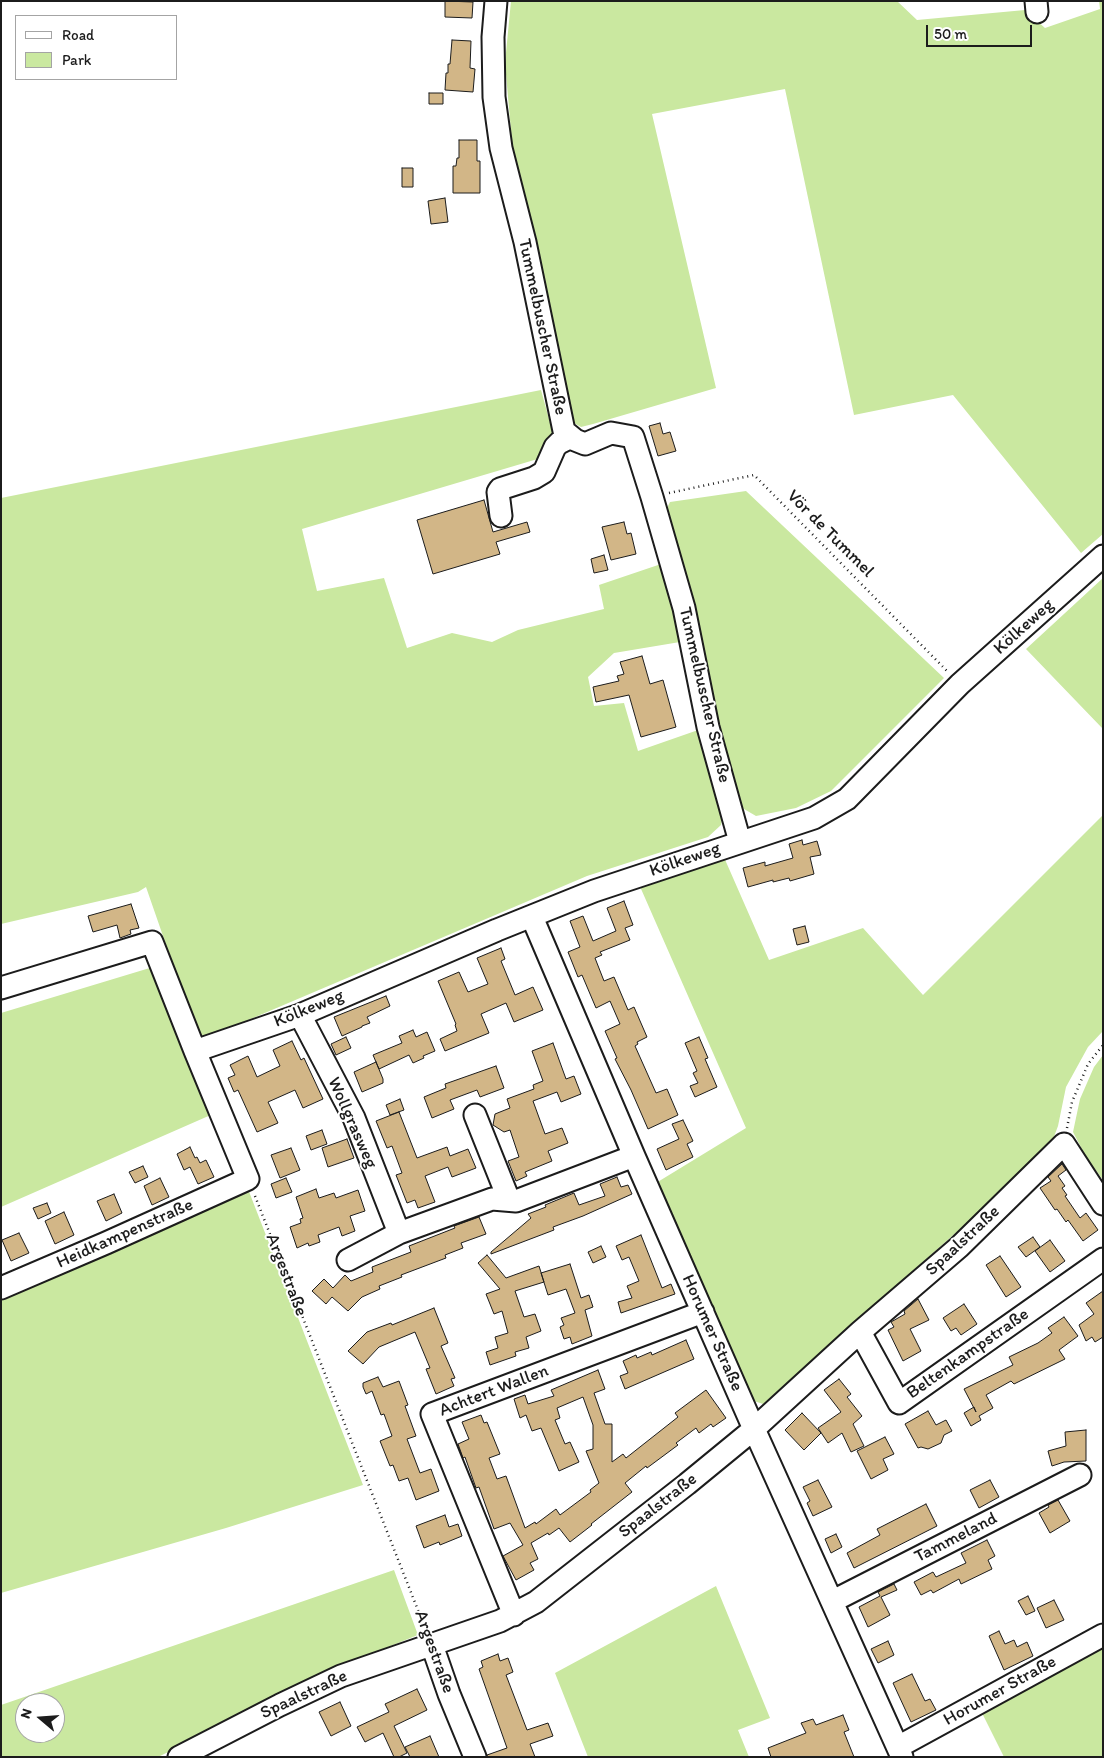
<!DOCTYPE html>
<meta charset="utf-8">
<style>
body{margin:0}
#map{position:relative;width:1104px;height:1758px;overflow:hidden;background:#fff;font-family:Itim,sans-serif}
canvas{display:block}
.frame{position:absolute;inset:0;border:2px solid #1c1c1c;pointer-events:none}
.legend{position:absolute;left:15px;top:15px;width:162px;height:65px;box-sizing:border-box;background:#fff;border:1px solid #a4a4a4;margin:0;padding:6px 9px;list-style:none;font-size:15px;color:#1c1c1c}
.legend li{display:flex;align-items:center;gap:10px;height:25px}
.legend b{width:25px;border:1px solid #a4a4a4}
.north{position:absolute;left:15px;top:1693px;width:50px;height:50px;box-sizing:border-box;background:#fff;border:1px solid #a4a4a4;border-radius:50%;rotate:288deg;font-size:14px;font-weight:700;line-height:20px;text-align:center;color:#1c1c1c}
.north::after{content:'';display:block;margin:auto;width:18px;height:22px;background:#1c1c1c;clip-path:polygon(50% 0,100% 100%,50% 72%,0 100%)}
.scale{position:absolute;left:926px;top:25px;width:106px;height:22px;box-sizing:border-box;border:2px solid #1c1c1c;border-top:0;padding-left:6px;font-size:15px;line-height:18px;white-space:nowrap;color:#1c1c1c;-webkit-text-stroke:4px #fff;paint-order:stroke}
</style>
<div id="map">
<canvas width="1104" height="1758"></canvas>
<div class="frame"></div>
<ul class="legend">
<li><b style="height:6px;background:#fff"></b>Road</li>
<li><b style="height:14px;background:#cae8a0"></b>Park</li>
</ul>
<div class="north">N</div>
<div class="scale">50 m</div>
</div>
<script>
const ctx = document.querySelector('canvas').getContext('2d');
ctx.lineJoin = 'round';
function paint(path, color) {
  ctx.fillStyle = color;
  ctx.fill(path, 'evenodd');
}
function toPath(rows) {
  const path = new Path2D();
  for (const r of rows) {
    path.moveTo(r[0], r[1]);
    for (let i = 2; i < r.length; i += 2) path.lineTo(r[i], r[i + 1]);
  }
  return path;
}
function stroke(path, color, width, dash) {
  ctx.strokeStyle = color;
  ctx.lineWidth = width;
  ctx.lineCap = dash ? 'butt' : 'round';
  ctx.setLineDash(dash || []);
  ctx.stroke(path);
}
function write(font, color, halo, rows, align = 'center') {
  ctx.font = font + ' Itim,sans-serif';
  ctx.lineWidth = 4;
  ctx.setLineDash([]);
  ctx.textBaseline = 'middle';
  ctx.strokeStyle = halo;
  ctx.fillStyle = color;
  for (const [text, x, y, turn = 0] of rows) {
    ctx.save();
    ctx.translate(x, y);
    ctx.rotate((+turn || 0) * Math.PI / 180);
    ctx.textAlign = isNaN(turn) ? turn : align;
    if (halo) ctx.strokeText(text, 0, 0);
    ctx.fillText(text, 0, 0);
    ctx.restore();
  }
}
const green = toPath([
 [511,1,897,1,917,20,1025,10,1045,28,1100,9,1099,1,1103,1,1103,534,1081,553,953,395,854,415,785,89,652,114,716,388,593,424,581,427,574,423,569,409,515,176,505,63],
 [541,390,554,437,541,458,302,529,317,591,384,578,407,648,452,633,492,642,518,630,604,609,599,585,661,564,680,642,614,653,588,677,594,706,624,703,638,751,701,729,723,814,721,825,708,837,587,876,206,1038,196,1031,146,887,138,892,1,924,1,498],
 [746,491,944,678,831,791,796,808,756,816,744,809,736,797,666,510,670,502],
 [1103,578,1103,729,1026,649],
 [1103,815,1103,1031,1088,1047,1066,1087,1058,1126,1049,1150,763,1404,754,1401,656,1183,746,1128,638,882,723,855,769,960,863,928,923,995],
 [153,967,213,1114,1,1207,1,1013],
 [1103,1055,1103,1180,1086,1157,1073,1132,1080,1099,1094,1067],
 [248,1189,363,1485,226,1528,1,1593,1,1296],
 [394,1570,418,1635,358,1659,158,1757,1,1757,1,1705],
 [25,1703,55,1703,55,1733,25,1733],
 [716,1586,770,1718,738,1730,749,1757,588,1757,555,1673],
 [1103,1644,1103,1757,1004,1757,980,1709]
]);
const building = toPath([
 [445,1,473,2,472,18,445,17,445,1],
 [452,40,471,41,470,68,475,69,473,92,445,90,446,73,448,73,448,64,450,64,452,40],
 [429,93,443,93,443,104,429,104,429,93],
 [459,140,477,140,477,161,480,161,480,193,453,193,453,166,456,166,457,158,459,158,459,140],
 [402,168,413,168,413,187,402,187,402,168],
 [445,198,448,222,431,224,428,201,445,198],
 [660,423,663,434,670,432,676,451,658,456,649,426,660,423],
 [484,500,493,532,527,522,530,532,496,542,500,554,433,574,417,520,484,500],
 [624,522,627,534,631,533,636,554,611,560,602,527,624,522],
 [604,555,608,570,594,573,591,559,604,555],
 [642,656,650,684,663,680,676,727,641,737,629,695,596,702,593,687,619,681,617,676,624,674,620,662,642,656],
 [802,840,803,845,817,841,821,855,810,857,814,874,790,881,789,878,773,882,773,880,748,887,743,868,765,862,765,866,793,858,789,844,802,840],
 [624,901,633,925,625,928,630,940,600,952,602,955,595,958,604,981,614,977,628,1010,634,1007,647,1037,637,1042,638,1044,635,1046,656,1093,667,1089,678,1115,648,1129,631,1090,615,1059,617,1058,605,1031,620,1024,610,1001,596,1008,582,975,578,977,568,952,580,947,570,921,583,916,593,941,616,931,607,908,624,901],
 [131,904,139,928,130,930,131,934,120,938,117,925,93,932,88,916,131,904],
 [805,926,809,942,797,945,793,929,805,926],
 [501,948,505,959,501,961,515,995,533,987,543,1010,514,1022,506,1003,481,1014,489,1033,445,1051,440,1039,457,1031,455,1025,456,1024,438,981,459,972,468,992,488,984,477,958,501,948],
 [386,996,390,1006,367,1017,370,1023,362,1026,362,1027,342,1036,334,1017,386,996],
 [413,1030,416,1037,427,1032,435,1051,423,1056,424,1058,413,1063,409,1055,379,1069,373,1055,402,1043,399,1036,413,1030],
 [346,1037,351,1048,336,1055,331,1044,346,1037],
 [699,1037,708,1058,705,1059,717,1087,695,1097,690,1086,698,1083,693,1073,697,1071,685,1043,699,1037],
 [292,1041,301,1060,304,1058,323,1099,303,1108,295,1090,268,1102,278,1123,257,1132,238,1090,234,1092,228,1078,235,1075,230,1065,248,1056,257,1077,280,1066,273,1050,292,1041],
 [553,1043,566,1079,574,1076,581,1094,561,1102,557,1092,533,1101,545,1134,562,1128,568,1143,548,1151,552,1161,525,1172,527,1176,516,1181,508,1161,519,1157,510,1130,504,1132,493,1125,495,1114,510,1108,507,1099,534,1089,533,1085,543,1081,532,1051,553,1043],
 [376,1062,383,1079,383,1083,362,1092,354,1072,376,1062],
 [496,1066,504,1088,480,1097,477,1090,450,1100,454,1109,432,1118,424,1097,446,1088,445,1084,496,1066],
 [400,1099,404,1110,390,1115,386,1105,400,1099],
 [399,1112,417,1158,447,1147,450,1156,468,1149,476,1168,452,1177,448,1167,425,1176,435,1202,418,1208,415,1200,407,1203,396,1175,402,1173,392,1146,387,1148,376,1121,399,1112],
 [683,1120,693,1141,687,1144,693,1157,666,1170,657,1149,679,1139,672,1124,683,1120],
 [322,1130,327,1144,311,1150,306,1136,322,1130],
 [347,1139,354,1158,328,1167,322,1148,347,1139],
 [190,1147,195,1158,197,1157,200,1163,206,1160,214,1177,198,1184,190,1167,184,1170,177,1154,190,1147],
 [291,1148,300,1170,280,1178,271,1155,291,1148],
 [1062,1164,1066,1170,1058,1176,1065,1186,1062,1188,1067,1195,1065,1196,1080,1218,1086,1213,1098,1230,1083,1241,1068,1220,1066,1222,1057,1209,1055,1210,1040,1188,1051,1181,1048,1177,1062,1164],
 [143,1166,148,1177,135,1183,129,1172,143,1166],
 [617,1177,621,1187,628,1185,632,1194,583,1216,553,1227,554,1230,491,1254,491,1252,531,1218,528,1214,546,1207,545,1205,574,1193,579,1205,605,1196,600,1184,617,1177],
 [160,1178,169,1197,152,1205,144,1186,160,1178],
 [286,1178,292,1192,276,1198,271,1184,286,1178],
 [316,1189,319,1198,334,1193,336,1198,358,1190,365,1211,350,1216,355,1231,342,1236,339,1227,318,1235,320,1242,309,1246,308,1243,297,1248,290,1227,301,1223,300,1219,303,1218,296,1197,316,1189],
 [114,1194,122,1213,106,1221,97,1201,114,1194],
 [47,1203,51,1213,38,1219,33,1208,47,1203],
 [64,1212,74,1235,55,1244,45,1221,64,1212],
 [479,1217,486,1234,461,1243,463,1248,445,1255,446,1258,401,1275,402,1277,379,1286,380,1289,362,1297,348,1311,332,1297,326,1304,312,1291,324,1279,333,1288,345,1275,351,1281,373,1272,372,1267,411,1252,409,1246,455,1228,454,1226,479,1217],
 [19,1233,29,1253,11,1261,2,1240,19,1233],
 [641,1235,662,1288,671,1284,675,1294,621,1313,618,1302,632,1298,627,1286,639,1281,629,1257,622,1260,616,1246,641,1235],
 [1033,1237,1040,1247,1026,1257,1018,1247,1033,1237],
 [1050,1240,1065,1261,1050,1272,1035,1251,1050,1240],
 [601,1246,606,1257,593,1263,588,1252,601,1246],
 [487,1255,506,1278,539,1266,544,1282,515,1291,524,1317,535,1314,541,1331,526,1337,529,1348,515,1352,516,1356,490,1365,486,1352,498,1348,495,1337,508,1333,502,1311,494,1314,486,1294,500,1289,478,1263,487,1255],
 [1000,1256,1021,1287,1006,1297,986,1265,1000,1256],
 [570,1264,581,1298,589,1295,593,1307,585,1310,592,1336,572,1344,570,1337,564,1339,560,1327,564,1325,561,1318,575,1313,566,1289,548,1295,541,1273,570,1264],
 [1103,1291,1103,1337,1095,1342,1092,1337,1086,1341,1079,1325,1094,1314,1086,1303,1103,1291],
 [918,1299,929,1320,910,1329,921,1351,903,1361,888,1330,894,1327,891,1322,905,1314,904,1311,918,1299],
 [964,1304,977,1324,961,1335,956,1328,951,1331,943,1318,964,1304],
 [434,1308,448,1343,441,1346,455,1378,451,1379,454,1386,436,1394,426,1369,430,1368,415,1332,379,1347,363,1364,348,1351,367,1332,391,1323,392,1325,434,1308],
 [1064,1317,1078,1336,1059,1350,1065,1359,1014,1384,1011,1381,986,1395,993,1408,979,1416,981,1420,971,1426,964,1413,974,1407,976,1412,964,1389,1013,1365,1009,1357,1038,1343,1052,1333,1048,1328,1064,1317],
 [686,1340,694,1359,625,1389,620,1376,628,1373,623,1361,636,1355,637,1358,651,1352,652,1355,686,1340],
 [598,1370,605,1389,594,1393,605,1424,612,1424,612,1462,623,1454,626,1458,678,1417,675,1413,706,1390,726,1418,713,1427,711,1424,699,1433,696,1428,676,1443,678,1445,647,1468,646,1466,625,1483,632,1492,591,1524,592,1525,570,1542,559,1528,549,1535,548,1533,531,1543,538,1559,530,1563,534,1570,516,1580,503,1556,523,1545,510,1523,494,1529,479,1487,476,1488,465,1457,463,1458,458,1444,469,1439,462,1422,481,1415,484,1423,487,1422,500,1454,489,1458,497,1479,506,1476,525,1528,535,1522,536,1524,556,1509,560,1515,591,1492,590,1490,599,1483,586,1451,593,1449,593,1425,583,1397,557,1408,560,1418,555,1420,565,1444,570,1442,579,1462,559,1471,541,1428,532,1431,526,1415,520,1418,514,1399,525,1395,528,1404,554,1396,551,1390,598,1370],
 [378,1377,383,1387,399,1381,408,1405,405,1406,416,1436,407,1439,420,1473,431,1469,439,1491,416,1500,408,1478,399,1481,393,1465,390,1466,380,1441,392,1436,384,1414,381,1415,372,1391,366,1394,363,1387,363,1383,378,1377],
 [839,1379,851,1394,847,1397,862,1416,853,1424,864,1446,851,1452,842,1433,828,1443,818,1428,841,1412,824,1390,839,1379],
 [928,1411,936,1425,946,1420,952,1431,944,1435,941,1443,928,1449,921,1447,918,1448,905,1424,928,1411],
 [802,1413,821,1433,804,1450,785,1430,802,1413],
 [1086,1430,1086,1461,1064,1462,1052,1466,1048,1451,1066,1446,1065,1432,1086,1430],
 [885,1437,894,1454,883,1459,888,1470,871,1479,857,1451,885,1437],
 [818,1480,832,1507,813,1516,807,1503,810,1501,803,1487,818,1480],
 [990,1480,999,1497,979,1508,970,1490,990,1480],
 [1058,1500,1070,1521,1050,1533,1039,1513,1049,1507,1048,1505,1058,1500],
 [926,1504,937,1526,854,1568,847,1553,880,1535,877,1529,926,1504],
 [445,1515,449,1527,458,1524,462,1536,440,1545,439,1542,424,1548,416,1526,445,1515],
 [836,1534,842,1547,831,1553,825,1539,836,1534],
 [987,1540,995,1556,988,1560,992,1569,961,1584,959,1579,933,1593,931,1590,921,1595,914,1582,933,1572,936,1577,966,1563,961,1553,987,1540],
 [894,1584,897,1590,881,1597,890,1615,868,1627,859,1607,880,1596,878,1592,894,1584],
 [1028,1596,1035,1611,1026,1615,1018,1601,1028,1596],
 [1054,1600,1064,1620,1046,1628,1037,1608,1054,1600],
 [999,1631,1005,1644,1014,1640,1017,1647,1027,1642,1033,1656,1004,1670,989,1636,999,1631],
 [888,1641,894,1655,878,1663,871,1649,888,1641],
 [498,1654,500,1661,508,1658,513,1672,506,1675,527,1730,548,1723,553,1736,530,1744,535,1757,487,1757,487,1755,507,1748,479,1669,483,1667,481,1661,498,1654],
 [912,1674,925,1701,930,1699,936,1710,911,1722,893,1683,912,1674],
 [417,1689,427,1710,394,1726,407,1753,399,1757,394,1757,383,1733,365,1742,357,1727,389,1712,385,1704,417,1689],
 [340,1702,351,1726,331,1736,319,1712,340,1702],
 [843,1715,849,1730,844,1732,854,1757,771,1757,768,1748,806,1733,801,1723,813,1719,816,1725,843,1715],
 [430,1736,439,1757,410,1757,405,1747,430,1736]
]);
const path = toPath([
 [669,493,754,475,949,673],
 [1067,1128,1072,1102,1088,1064,1103,1045],
 [255,1196,425,1628]
]);
const minor = toPath([
 [496,1,493,37,494,97,501,148,525,242,564,431,575,440,585,444,611,433,633,437,652,497,684,608,708,727,740,842],
 [1036,1,1037,12],
 [501,516,498,492,500,489,534,478,544,472,555,447,559,443,571,437],
 [532,917,634,1156,754,1429,902,1757],
 [1,988,152,942,195,1051,248,1179,106,1243,1,1288],
 [300,1015,354,1118,399,1233,492,1199,516,1201,634,1156],
 [195,1051,300,1015,497,930,594,891,814,818,847,799,960,684,1103,556],
 [475,1115,509,1200],
 [348,1260,399,1233],
 [860,1332,899,1403,1103,1259],
 [833,1601,1080,1475],
 [514,1615,432,1414,703,1312],
 [432,1645,449,1694,475,1757],
 [898,1747,1103,1635],
 [179,1757,280,1705,341,1676,500,1621,536,1602,687,1484,754,1429,860,1332,959,1247,1064,1144,1103,1204]
]);
const streetNames = [
 ["Tummelbuscher Straße",542,327,78],
 ["Vör de Tummel",830,534,45],
 ["Kölkeweg",1024,627,-42],
 ["Tummelbuscher Straße",704,695,77],
 ["Kölkeweg",685,860,-19],
 ["Kölkeweg",309,1009,-22],
 ["Wollgrasweg",352,1123,66],
 ["Heidkampenstraße",125,1234,-24],
 ["Spaalstraße",963,1241,-43],
 ["Argestraße",286,1275,69],
 ["Horumer Straße",712,1333,66],
 ["Beltenkampstraße",968,1354,-35],
 ["Achtert Wallen",494,1391,-21],
 ["Spaalstraße",658,1506,-38],
 ["Tammeland",956,1538,-27],
 ["Argestraße",434,1652,70],
 ["Horumer Straße",1000,1691,-29],
 ["Spaalstraße",304,1695,-25]
];
paint(green, '#cae8a0');
paint(building, '#d2b687');
stroke(building, '#1c1c1c', 1);
stroke(minor, '#1c1c1c', 25);
stroke(path, '#1c1c1c', 2.5, [1, 4]);
stroke(minor, '#fff', 21);
write('18px', '#1c1c1c', '#fff', streetNames);
</script>
